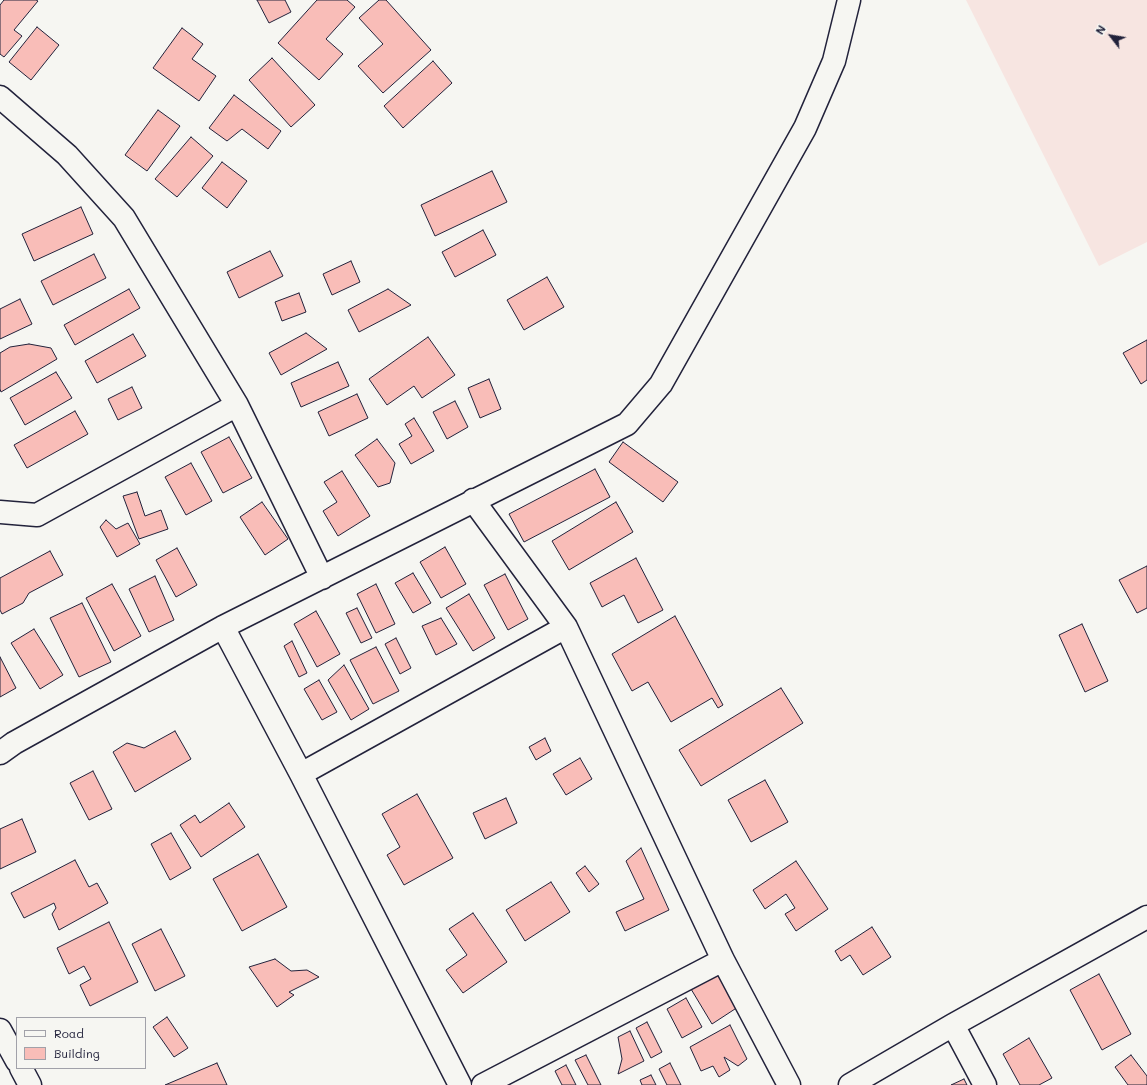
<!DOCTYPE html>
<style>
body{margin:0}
#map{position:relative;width:1147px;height:1085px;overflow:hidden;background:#f6f6f2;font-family:Mali,sans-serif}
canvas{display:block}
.legend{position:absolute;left:16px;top:1017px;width:130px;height:52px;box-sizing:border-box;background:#f6f6f2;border:1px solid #a1a1a9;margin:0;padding:5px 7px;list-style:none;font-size:12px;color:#22223b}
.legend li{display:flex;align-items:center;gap:8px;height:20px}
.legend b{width:20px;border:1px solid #a1a1a9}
.north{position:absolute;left:1091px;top:16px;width:40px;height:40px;-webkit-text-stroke:3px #f6f6f2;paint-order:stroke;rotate:301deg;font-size:11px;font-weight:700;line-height:16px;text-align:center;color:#22223b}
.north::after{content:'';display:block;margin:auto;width:14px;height:18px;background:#22223b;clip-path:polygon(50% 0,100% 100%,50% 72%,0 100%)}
</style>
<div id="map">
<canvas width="1147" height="1085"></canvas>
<ul class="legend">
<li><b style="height:5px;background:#f6f6f2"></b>Road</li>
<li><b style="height:11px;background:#f9bdb8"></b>Building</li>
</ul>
<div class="north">N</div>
</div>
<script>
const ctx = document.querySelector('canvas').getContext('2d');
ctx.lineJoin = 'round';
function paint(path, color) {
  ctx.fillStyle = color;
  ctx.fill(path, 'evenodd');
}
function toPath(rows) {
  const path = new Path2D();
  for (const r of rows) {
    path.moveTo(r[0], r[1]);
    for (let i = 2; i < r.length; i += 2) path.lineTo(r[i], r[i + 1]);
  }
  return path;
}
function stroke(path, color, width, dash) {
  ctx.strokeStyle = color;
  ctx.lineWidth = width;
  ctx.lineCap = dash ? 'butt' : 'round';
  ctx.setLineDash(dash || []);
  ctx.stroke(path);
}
const built = toPath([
 [966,0,1147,0,1147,242,1099,266]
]);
const building = toPath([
 [4,0,36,0,38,1,14,30,22,36,4,57,0,54,0,5,4,0],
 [257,0,285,0,291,12,269,23,257,0],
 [317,0,347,0,355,7,326,39,343,54,319,80,278,43,317,0],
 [379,0,386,0,431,50,383,93,358,66,383,44,359,18,379,0],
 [37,27,59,45,31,80,9,62,37,27],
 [182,28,203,44,192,59,216,76,199,101,153,68,182,28],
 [272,58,315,105,291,127,249,80,272,58],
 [433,61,452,83,403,128,384,106,433,61],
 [234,95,281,131,268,149,242,129,227,141,209,128,234,95],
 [158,110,180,126,147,171,125,155,158,110],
 [191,137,213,156,177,197,155,179,191,137],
 [222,162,247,181,227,208,202,188,222,162],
 [492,171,507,202,435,236,421,205,492,171],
 [81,207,93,234,34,261,22,234,81,207],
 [483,230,496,255,455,277,442,252,483,230],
 [270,251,283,276,239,298,227,272,270,251],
 [94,254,106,278,53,305,41,281,94,254],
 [351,261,360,282,332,295,323,274,351,261],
 [547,277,564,307,524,330,507,300,547,277],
 [129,289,140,308,75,345,64,325,129,289],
 [388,289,411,305,359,332,348,310,388,289],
 [299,293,306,312,282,321,275,302,299,293],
 [20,299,32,324,0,339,0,309,20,299],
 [306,333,327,349,281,375,269,353,306,333],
 [133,334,146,356,97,383,85,361,133,334],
 [428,337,455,375,422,398,414,386,387,405,369,379,428,337],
 [1147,340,1147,380,1141,384,1123,353,1147,340],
 [29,344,51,348,57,359,1,392,0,389,0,353,10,347,29,344],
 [338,362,349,386,301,407,291,383,338,362],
 [56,372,72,398,25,425,10,398,56,372],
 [489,379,501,409,480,418,468,388,489,379],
 [132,387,142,408,118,420,108,399,132,387],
 [357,394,368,418,329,436,318,412,357,394],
 [455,401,468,427,447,439,433,412,455,401],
 [75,411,88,434,27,468,14,445,75,411],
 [414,418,434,451,411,464,399,444,412,436,405,424,414,418],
 [229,437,252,478,223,493,201,452,229,437],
 [377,439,395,463,390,483,378,487,355,455,377,439],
 [623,442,678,482,663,502,609,462,623,442],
 [191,463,212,501,186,515,165,477,191,463],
 [595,469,610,497,524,542,509,514,595,469],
 [342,471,370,516,338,536,323,511,337,502,324,482,342,471],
 [137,492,145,516,161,510,168,529,139,539,123,496,137,492],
 [262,502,288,539,265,555,240,517,262,502],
 [616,502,633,532,569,570,552,541,616,502],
 [106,520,116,529,128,523,140,544,117,557,100,527,106,520],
 [445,547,466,584,441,598,420,562,445,547],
 [177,548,197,585,176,597,156,560,177,548],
 [50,551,63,575,29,593,23,603,2,614,0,610,0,578,50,551],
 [636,558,663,610,638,623,624,595,602,607,590,583,636,558],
 [1147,566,1147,608,1137,613,1119,580,1147,566],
 [413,573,431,603,413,613,395,583,413,573],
 [505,574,528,619,508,630,484,585,505,574],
 [155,576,174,620,149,632,129,589,155,576],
 [112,584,141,636,114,651,86,598,112,584],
 [376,584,395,624,376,633,357,594,376,584],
 [469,594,495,638,473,651,446,608,469,594],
 [82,603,111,662,79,677,50,618,82,603],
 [357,608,372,638,361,643,346,613,357,608],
 [316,611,340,654,317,667,294,624,316,611],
 [675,616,723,705,718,708,712,698,671,722,648,682,632,691,612,654,675,616],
 [441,618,457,644,436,655,422,626,441,618],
 [1082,624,1108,681,1085,692,1059,635,1082,624],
 [34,629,63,675,40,689,11,643,34,629],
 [396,638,411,668,400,674,385,644,396,638],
 [292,641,307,673,299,677,284,646,292,641],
 [376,647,399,691,373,704,350,660,376,647],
 [0,657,16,688,0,697,0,657],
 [344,665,369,709,351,720,328,680,344,665],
 [319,680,337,712,322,720,304,689,319,680],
 [781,688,803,723,701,786,679,750,781,688],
 [175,731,191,759,135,792,113,752,127,743,144,748,175,731],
 [545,738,551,751,536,760,529,747,545,738],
 [580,758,592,779,566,795,553,774,580,758],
 [93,771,112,809,89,820,70,783,93,771],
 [765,780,788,822,751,842,728,800,765,780],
 [417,794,453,858,404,885,387,855,400,847,382,814,417,794],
 [506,798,517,823,485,839,473,813,506,798],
 [229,803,245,827,201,857,180,825,195,815,200,823,229,803],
 [22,819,36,852,0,869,0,829,22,819],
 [171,833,191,868,170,880,151,844,171,833],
 [641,848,669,910,625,931,616,912,644,899,626,861,641,848],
 [258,854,287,907,242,931,213,879,258,854],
 [75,860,89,887,97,883,108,903,59,930,52,914,56,908,54,903,24,918,11,893,75,860],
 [796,861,828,909,796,931,785,914,795,908,786,894,765,909,753,890,796,861],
 [585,866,599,884,589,892,576,873,585,866],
 [551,882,570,912,525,941,506,910,551,882],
 [473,913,507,962,463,993,446,970,467,955,449,929,473,913],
 [109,922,138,982,90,1006,80,985,91,979,84,966,69,974,57,948,109,922],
 [872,927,891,957,863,975,850,955,841,961,835,951,872,927],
 [161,929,185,976,155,991,132,944,161,929],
 [275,959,291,971,307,970,319,977,289,992,294,995,277,1007,249,967,275,959],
 [717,973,738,1007,712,1024,691,989,717,973],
 [1099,974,1131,1034,1102,1050,1070,990,1099,974],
 [686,998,702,1027,682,1038,667,1009,686,998],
 [167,1017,188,1048,174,1057,153,1027,167,1017],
 [647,1022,662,1052,651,1058,636,1028,647,1022],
 [730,1025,747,1059,738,1066,724,1057,730,1070,719,1077,713,1066,701,1071,690,1047,730,1025],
 [630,1031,644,1061,618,1074,622,1059,618,1037,630,1031],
 [1029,1038,1052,1078,1039,1085,1020,1085,1003,1054,1029,1038],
 [586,1055,601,1085,588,1085,575,1060,586,1055],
 [1131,1055,1147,1076,1147,1085,1128,1085,1115,1067,1131,1055],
 [217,1063,227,1085,165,1085,217,1063],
 [670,1063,681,1085,667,1085,659,1069,670,1063],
 [566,1065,576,1085,562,1085,555,1071,566,1065],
 [651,1075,656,1085,642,1085,640,1080,651,1075],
 [964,1079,967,1085,951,1085,964,1079]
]);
const minor = toPath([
 [0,97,67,155,124,218,237,405,322,578],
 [473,500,566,627,723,960,789,1085],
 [0,512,37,515,237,405],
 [223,627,301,774,460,1085],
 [0,753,14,743,223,627,627,424,661,384,805,128,834,61,849,0],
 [301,774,566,627],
 [953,1025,985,1085],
 [0,1030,17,1061],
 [21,1068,30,1085],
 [483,1085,723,960],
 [850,1085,953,1025,1147,917]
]);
paint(built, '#f7e5e1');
paint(building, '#f9bdb8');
stroke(building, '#22223b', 1);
stroke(minor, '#22223b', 25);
stroke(minor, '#f6f6f2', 22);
</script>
